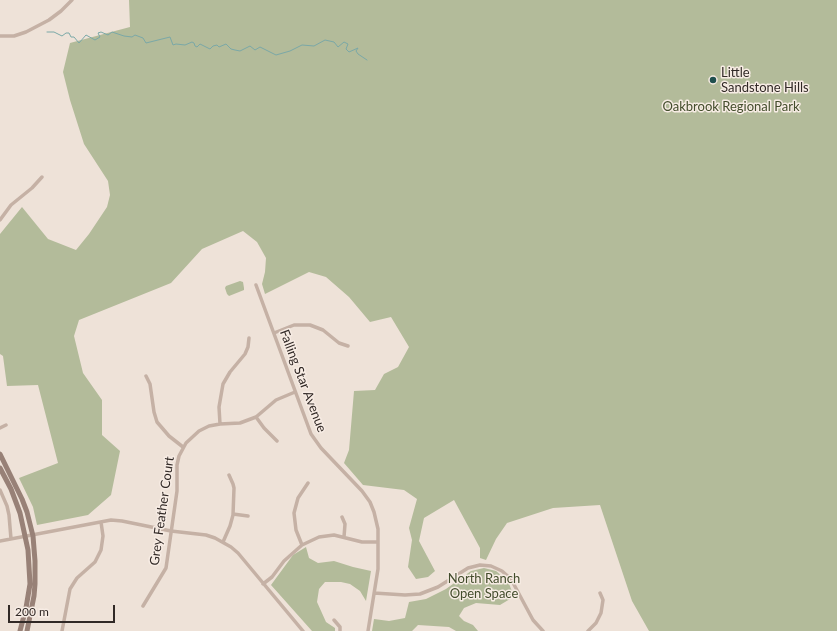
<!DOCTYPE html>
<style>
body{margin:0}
#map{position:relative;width:837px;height:631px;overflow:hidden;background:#eee2d8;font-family:Lato,sans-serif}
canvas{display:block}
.scale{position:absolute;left:8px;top:605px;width:107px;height:18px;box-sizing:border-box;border:2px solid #312926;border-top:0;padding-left:5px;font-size:12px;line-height:14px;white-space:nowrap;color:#312926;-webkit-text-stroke:3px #f7ece4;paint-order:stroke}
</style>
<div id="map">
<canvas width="837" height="631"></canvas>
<div class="scale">200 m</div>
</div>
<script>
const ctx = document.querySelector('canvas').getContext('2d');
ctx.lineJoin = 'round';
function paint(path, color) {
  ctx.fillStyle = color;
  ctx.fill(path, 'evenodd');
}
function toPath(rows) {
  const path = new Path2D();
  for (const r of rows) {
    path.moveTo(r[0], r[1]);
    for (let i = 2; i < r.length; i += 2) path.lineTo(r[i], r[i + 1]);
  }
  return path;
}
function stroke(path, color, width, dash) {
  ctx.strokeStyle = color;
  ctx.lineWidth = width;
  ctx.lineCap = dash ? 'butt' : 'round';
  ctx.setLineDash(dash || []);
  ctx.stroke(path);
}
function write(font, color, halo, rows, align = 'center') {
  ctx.font = font + ' Lato,sans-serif';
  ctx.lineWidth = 3;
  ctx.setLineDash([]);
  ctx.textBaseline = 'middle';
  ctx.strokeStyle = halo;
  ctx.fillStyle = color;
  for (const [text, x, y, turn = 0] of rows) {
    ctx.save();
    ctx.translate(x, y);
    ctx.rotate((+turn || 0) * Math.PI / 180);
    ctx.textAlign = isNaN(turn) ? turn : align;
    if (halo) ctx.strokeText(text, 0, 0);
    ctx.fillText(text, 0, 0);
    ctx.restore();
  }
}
const green = toPath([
 [129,0,837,0,837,631,649,631,632,601,600,505,553,508,507,523,496,539,486,560,480,558,480,548,454,500,424,518,419,541,435,571,428,577,416,579,408,567,412,540,409,528,417,499,404,490,363,485,344,463,349,450,354,391,375,390,384,374,398,367,409,347,391,317,370,322,349,297,326,277,309,272,265,294,262,284,265,272,266,258,257,242,243,231,202,249,171,283,79,320,74,336,83,373,102,400,102,435,120,451,111,495,88,515,37,525,33,507,19,478,58,463,38,385,7,386,3,356,0,354,0,234,22,207,48,239,76,250,89,234,107,207,110,195,108,181,84,144,70,100,63,72,70,43,130,27],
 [240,281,243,282,244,288,244,290,229,296,227,294,225,288,226,286],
 [306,547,309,558,318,563,334,561,353,567,371,571,366,601,360,591,350,584,341,582,325,582,319,589,317,602,326,622,335,628,335,631,312,631,271,585,293,555],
 [484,568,496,571,508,581,513,594,510,599,500,605,476,603,464,608,459,616,464,621,473,625,478,631,456,631,449,627,418,625,412,631,372,631,374,619,389,621,405,618,409,602,426,599,446,589,471,571]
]);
const stream = toPath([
 [47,32,54,32,62,36,66,33,69,33,71,37,74,37,79,43,86,35,95,40,100,37,98,33,101,32,108,35,112,32,124,36,132,37,135,35,143,38,146,43,170,37,173,45,176,44,185,45,192,42,194,43,195,46,197,47,200,44,210,49,213,46,217,45,219,47,226,44,231,49,235,50,240,51,250,46,255,50,260,47,276,55,290,51,302,45,314,46,325,40,334,42,338,47,344,42,348,44,346,49,349,52,358,48,356,51,358,54,367,60]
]);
const minor = toPath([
 [0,36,14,36,26,32,49,20,61,11,72,0],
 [0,220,11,205,32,188,42,177],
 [256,285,311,434,321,448,362,491,370,502,374,512,378,529,378,569,368,631],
 [274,333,294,325,310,325,323,330,339,343,348,346],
 [146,376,150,384,154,412,157,422,169,436,183,447],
 [256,417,264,428,277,441],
 [220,424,219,407,223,384,230,372,245,354,248,347,249,338],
 [0,428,6,425],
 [0,490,7,506,9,515,11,539],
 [233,514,248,516],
 [342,517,345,524,344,537],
 [0,541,111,520,122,521,171,531,206,535,215,538,231,547,238,553,303,631],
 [223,542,230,526,233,515,234,488,233,484,229,475],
 [302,545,296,530,294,513,298,498,308,483],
 [263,584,272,577,284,561,302,545,319,537,334,535,362,542,378,542],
 [374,593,405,595,420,594,438,587,468,568,480,565,491,566,502,571,511,579,533,620,543,631],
 [143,606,166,568,177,491,177,465,179,456,186,443,199,431,209,426,220,424,240,423,256,417,276,400,295,392],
 [334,620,340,627,340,631],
 [62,631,70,589,77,578,95,562,101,550,103,536,101,522],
 [588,631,596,623,601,613,603,600,600,593]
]);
const secondary = toPath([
 [0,454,22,499,27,512,33,536,35,561,35,584,34,596,27,631],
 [0,468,11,489,20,513,28,550,30,584,26,608,20,631]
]);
const markers = [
 [713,80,4,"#1f4f4e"]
];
const poiNames = [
 ["Little",721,73],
 ["Sandstone Hills",721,88]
];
const parkNames = [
 ["Oakbrook Regional Park",731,107],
 ["North Ranch",484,579],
 ["Open Space",484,594]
];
const streetNames = [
 ["Falling Star Avenue",303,381,69],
 ["Grey Feather Court",162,511,-82]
];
paint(green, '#b3bb9a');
stroke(stream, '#7aa8a7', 1);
stroke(minor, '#c5b1a5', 3.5);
stroke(secondary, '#988177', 5);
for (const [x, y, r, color] of markers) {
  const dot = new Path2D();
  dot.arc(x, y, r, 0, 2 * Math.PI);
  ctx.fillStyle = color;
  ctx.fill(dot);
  stroke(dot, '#f7ece4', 1.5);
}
write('13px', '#312926', '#f7ece4', poiNames, 'left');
write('13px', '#434d2c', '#f7ece4', parkNames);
write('13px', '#312926', '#f7ece4', streetNames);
</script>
